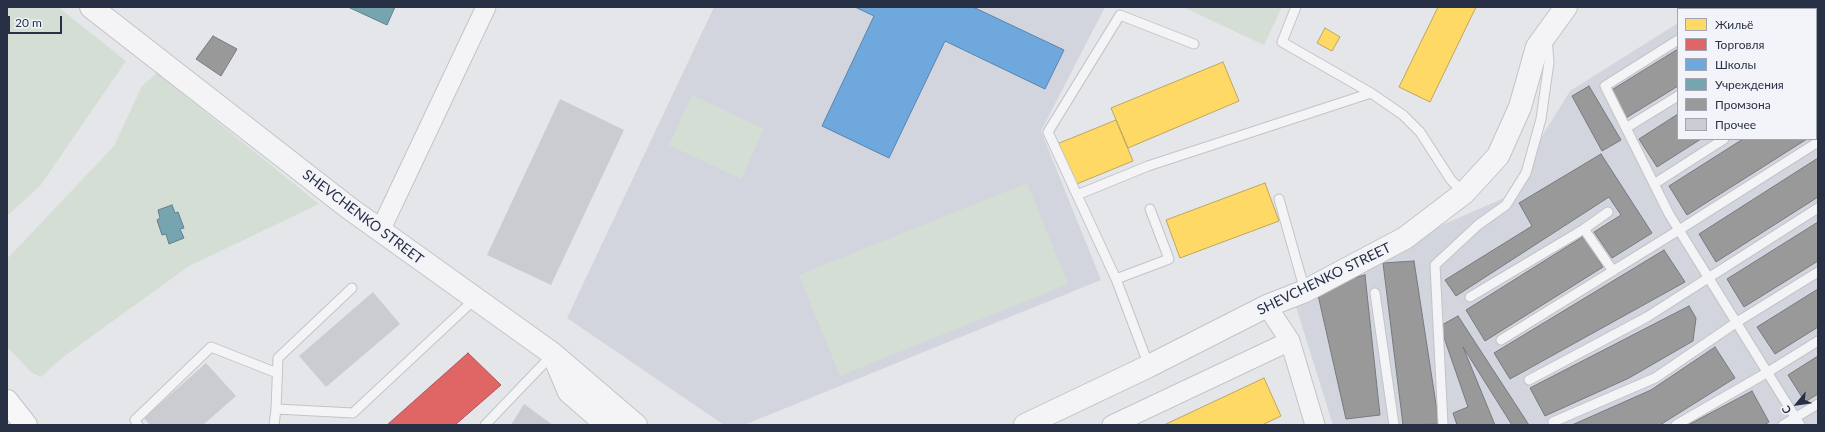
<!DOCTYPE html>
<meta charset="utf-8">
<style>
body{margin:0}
#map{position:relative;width:1825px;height:432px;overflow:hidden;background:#e4e6ea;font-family:Lato,sans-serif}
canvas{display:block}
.frame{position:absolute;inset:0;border:8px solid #283046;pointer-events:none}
.legend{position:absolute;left:1677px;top:8px;width:140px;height:132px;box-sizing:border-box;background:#f2f4f9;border:1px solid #a1a6b1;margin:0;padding:5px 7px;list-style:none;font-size:12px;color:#283046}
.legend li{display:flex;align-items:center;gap:8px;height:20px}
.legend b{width:20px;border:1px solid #a1a6b1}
.north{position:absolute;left:1777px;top:384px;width:40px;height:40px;-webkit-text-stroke:3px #f2f4f9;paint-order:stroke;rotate:241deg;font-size:11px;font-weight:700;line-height:16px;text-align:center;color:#283046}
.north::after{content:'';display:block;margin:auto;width:14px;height:18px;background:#283046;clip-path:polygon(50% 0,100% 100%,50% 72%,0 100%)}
.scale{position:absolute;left:8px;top:16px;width:54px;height:18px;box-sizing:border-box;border:2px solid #283046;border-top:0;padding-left:5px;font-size:12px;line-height:14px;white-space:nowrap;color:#283046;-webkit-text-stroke:3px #f2f4f9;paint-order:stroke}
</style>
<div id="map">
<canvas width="1825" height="432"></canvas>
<div class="frame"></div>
<ul class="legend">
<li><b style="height:11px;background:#ffd966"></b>Жильё</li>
<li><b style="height:11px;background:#e06666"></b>Торговля</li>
<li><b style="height:11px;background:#6fa8dc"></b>Школы</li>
<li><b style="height:11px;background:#76a5af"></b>Учреждения</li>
<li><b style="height:11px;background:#999"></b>Промзона</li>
<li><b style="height:11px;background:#caccd1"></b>Прочее</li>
</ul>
<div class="north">С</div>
<div class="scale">20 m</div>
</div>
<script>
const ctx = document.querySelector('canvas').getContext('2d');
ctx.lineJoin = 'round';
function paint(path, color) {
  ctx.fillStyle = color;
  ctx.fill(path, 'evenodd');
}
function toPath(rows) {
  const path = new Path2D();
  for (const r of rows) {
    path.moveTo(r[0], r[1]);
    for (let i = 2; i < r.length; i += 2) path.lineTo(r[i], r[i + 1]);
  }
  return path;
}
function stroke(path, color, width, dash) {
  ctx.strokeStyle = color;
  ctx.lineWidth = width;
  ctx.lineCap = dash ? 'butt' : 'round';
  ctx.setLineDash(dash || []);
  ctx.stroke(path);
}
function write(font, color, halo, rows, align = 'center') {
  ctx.font = font + ' Lato,sans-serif';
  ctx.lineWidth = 4;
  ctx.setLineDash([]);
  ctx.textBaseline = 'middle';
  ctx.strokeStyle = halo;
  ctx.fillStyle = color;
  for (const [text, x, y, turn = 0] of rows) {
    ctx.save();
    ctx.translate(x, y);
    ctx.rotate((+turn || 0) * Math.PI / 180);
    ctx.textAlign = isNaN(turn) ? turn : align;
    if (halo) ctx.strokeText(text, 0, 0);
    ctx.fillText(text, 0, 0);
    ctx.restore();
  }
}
const built = toPath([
 [714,7,1105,7,1041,131,1101,280,744,425,724,425,567,318],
 [1704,7,1818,7,1818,425,1333,425,1291,291,1504,198,1570,91,1678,23,1678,139,1816,139,1816,9,1701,9]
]);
const green = toPath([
 [7,7,58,7,126,61,40,186,7,216],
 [1183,7,1282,7,1264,45],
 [157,73,319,204,189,266,63,357,41,377,31,372,7,347,7,259,114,146,142,86],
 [692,95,764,129,741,179,669,145],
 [1027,183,1068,284,840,376,799,275]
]);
const homes = toPath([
 [1438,7,1476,7,1430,102,1399,87,1438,7],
 [1325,28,1340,37,1332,51,1317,43,1325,28],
 [1223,62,1239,101,1128,148,1111,108,1223,62],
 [1116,120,1133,161,1074,185,1057,144,1116,120],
 [1265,183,1279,221,1180,258,1166,220,1265,183],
 [1264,378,1281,416,1262,425,1164,425,1264,378]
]);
const shops = toPath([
 [468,353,501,385,455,425,387,425,468,353]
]);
const schools = toPath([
 [855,7,973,7,1064,50,1045,89,945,41,889,158,822,126,874,16,855,7]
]);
const public = toPath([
 [348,7,395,7,387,25,348,7],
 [172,205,175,213,178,212,184,228,180,229,184,238,169,244,166,234,162,235,157,220,160,218,158,210,172,205]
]);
const industry = toPath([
 [1745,7,1806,7,1802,9,1741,9,1745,7],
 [1818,26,1818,66,1816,67,1816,27,1818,26],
 [213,36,237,49,221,76,196,59,213,36],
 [1678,49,1678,86,1626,118,1610,91,1678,49],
 [1589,86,1621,140,1602,151,1572,96,1589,86],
 [1818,92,1818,132,1816,133,1816,93,1818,92],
 [1678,114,1678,139,1701,139,1657,167,1639,139,1678,114],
 [1743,139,1807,139,1687,215,1669,186,1743,139],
 [1601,154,1652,233,1612,258,1594,232,1621,215,1609,197,1456,296,1445,280,1532,226,1519,203,1601,154],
 [1818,158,1818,197,1716,262,1699,234,1818,158],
 [1818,222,1818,261,1744,307,1727,279,1818,222],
 [1584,236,1603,267,1485,341,1466,310,1584,236],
 [1664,250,1685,282,1510,379,1494,353,1664,250],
 [1414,261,1439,424,1403,425,1383,263,1414,261],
 [1365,275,1380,415,1346,419,1316,286,1365,275],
 [1818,289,1818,327,1775,354,1757,327,1818,289],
 [1689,306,1696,318,1693,341,1629,378,1545,416,1530,388,1689,306],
 [1458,316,1529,425,1512,425,1463,347,1495,425,1457,425,1453,413,1468,407,1440,326,1458,316],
 [1715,347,1735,378,1660,425,1572,425,1651,390,1715,347],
 [1818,356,1818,394,1805,402,1788,375,1818,356],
 [1752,391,1769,422,1764,425,1688,425,1752,391]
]);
const building = toPath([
 [560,99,624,130,551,285,487,255],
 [373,292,400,324,326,387,299,356],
 [206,363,236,396,203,425,150,425,144,418],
 [524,404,553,425,511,425]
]);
const service = toPath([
 [1296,7,1282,42,1371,93,1403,115,1420,132,1451,180,1464,193],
 [1727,9,1731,7],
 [1816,11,1818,9],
 [1678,40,1605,86,1669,214,1800,425],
 [1816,80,1818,79],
 [1626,128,1678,96],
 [1654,184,1724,139],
 [1077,195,1048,132,1120,15,1194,44],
 [1279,199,1305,291],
 [1584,229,1608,212],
 [1116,279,1169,259,1150,209],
 [1375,293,1394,425],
 [1470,297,1584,229,1613,271],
 [1501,340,1679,230,1818,142],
 [1149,366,1116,279,1077,195,1148,166,1371,93],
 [1529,380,1647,317,1818,208],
 [276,409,278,358,352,288],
 [1553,422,1655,378,1737,322,1818,272],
 [138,425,135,420,211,347,277,373],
 [274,425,276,409,353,413,475,299],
 [485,425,553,354],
 [1443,425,1435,265,1478,225,1506,205,1526,173,1541,119,1549,62,1547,38],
 [1676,425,1768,372,1818,341],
 [1783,425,1818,404]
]);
const minor = toPath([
 [380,231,486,7],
 [1267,306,1290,341,1315,425],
 [1112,425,1290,341]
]);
const tertiary = toPath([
 [91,7,349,208,553,354,636,425],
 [555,359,569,392,607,425],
 [1025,425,1149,366,1267,306,1305,291,1405,238,1464,193,1498,156,1520,107,1537,47,1566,7]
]);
const secondary = toPath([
 [7,401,26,425]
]);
const streetNames = [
 ["SHEVCHENKO STREET",363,217,37],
 ["SHEVCHENKO STREET",1324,279,-26]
];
paint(built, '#d2d5dd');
paint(green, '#d4ded4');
paint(homes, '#ffd966');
stroke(homes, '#bea65c', 1);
paint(shops, '#e06666');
stroke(shops, '#a9565c', 1);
paint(schools, '#6fa8dc');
stroke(schools, '#5a84af', 1);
paint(public, '#76a5af');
stroke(public, '#5f8290', 1);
paint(industry, '#999');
stroke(industry, '#777a80', 1);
paint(building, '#caccd1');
stroke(service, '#c2c4c8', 11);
stroke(minor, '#c2c4c8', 21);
stroke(tertiary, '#c2c4c8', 24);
stroke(secondary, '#c2c4c8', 24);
stroke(service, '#f4f4f6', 9);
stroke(minor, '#f4f4f6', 19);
stroke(tertiary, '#f4f4f6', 22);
stroke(secondary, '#f7f7f8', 22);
write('14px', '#283046', '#f2f4f9', streetNames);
</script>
